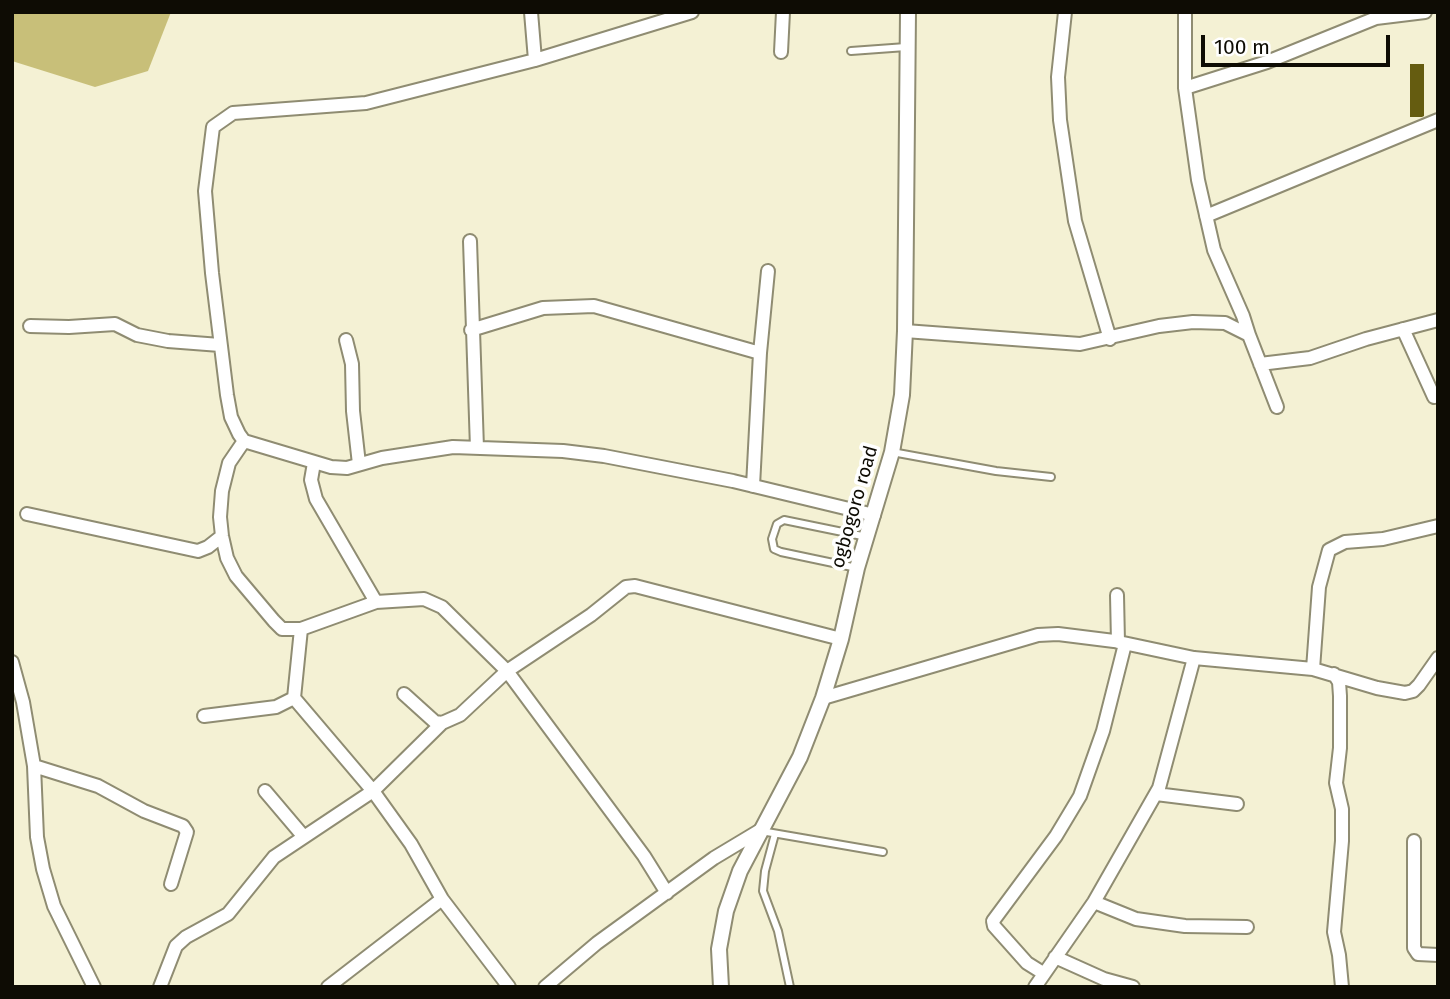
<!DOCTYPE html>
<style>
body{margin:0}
#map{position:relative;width:1450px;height:999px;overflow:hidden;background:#f4f1d4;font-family:"Fira Sans",sans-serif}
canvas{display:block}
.frame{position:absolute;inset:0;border:14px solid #0e0c04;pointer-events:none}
.scale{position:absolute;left:1201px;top:35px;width:189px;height:32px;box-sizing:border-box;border:4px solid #0e0c04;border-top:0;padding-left:9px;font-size:21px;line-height:24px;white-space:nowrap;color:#0e0c04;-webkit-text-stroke:5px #fff;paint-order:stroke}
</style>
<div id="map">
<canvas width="1450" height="999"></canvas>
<div class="frame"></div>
<div class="scale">100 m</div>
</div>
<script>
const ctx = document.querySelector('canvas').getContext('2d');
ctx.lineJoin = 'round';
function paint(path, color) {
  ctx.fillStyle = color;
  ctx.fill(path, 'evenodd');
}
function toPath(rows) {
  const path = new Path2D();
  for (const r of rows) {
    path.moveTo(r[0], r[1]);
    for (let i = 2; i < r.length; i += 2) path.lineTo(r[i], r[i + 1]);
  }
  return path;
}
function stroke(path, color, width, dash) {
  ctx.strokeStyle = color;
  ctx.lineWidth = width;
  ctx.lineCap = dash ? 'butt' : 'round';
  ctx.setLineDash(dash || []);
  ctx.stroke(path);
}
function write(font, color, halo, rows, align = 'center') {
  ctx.font = font + ' "Fira Sans",sans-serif';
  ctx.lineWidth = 7;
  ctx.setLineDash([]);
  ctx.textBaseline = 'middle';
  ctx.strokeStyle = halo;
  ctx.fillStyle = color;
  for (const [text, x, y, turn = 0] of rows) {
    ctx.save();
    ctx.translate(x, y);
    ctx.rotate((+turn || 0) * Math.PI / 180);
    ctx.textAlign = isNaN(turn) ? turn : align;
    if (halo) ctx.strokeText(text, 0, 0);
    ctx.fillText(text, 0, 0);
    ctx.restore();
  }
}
const forest = toPath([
 [12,12,171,12,148,71,95,87,12,61]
]);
const building = toPath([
 [1410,64,1424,64,1424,116,1422,117,1410,117]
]);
const service = toPath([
 [851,51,906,47],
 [892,452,996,471,1051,477],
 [857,568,781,552,774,549,772,539,777,524,784,520,867,537],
 [761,831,883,852],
 [775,834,765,871,763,891,778,931,790,987]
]);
const minor = toPath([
 [531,12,535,60,692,12],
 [1065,12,1058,77,1060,120,1075,221,1110,339],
 [1185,12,1185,88,1198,180,1214,250,1243,316,1249,335],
 [781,52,783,12],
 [535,60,366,103,233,113,213,127,205,191,212,273,227,395,231,417,239,434,244,441,331,467,347,468,382,458,453,447,563,451,604,456,733,481,874,515],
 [1185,88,1267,62,1376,18,1425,12],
 [1206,216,1438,120],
 [470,241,477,448],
 [30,326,69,327,115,324,137,335,168,341,220,345],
 [1403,329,1434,397],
 [471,330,543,308,594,306,760,353],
 [905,331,1080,344,1159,326,1193,322,1225,323,1249,335,1277,407],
 [346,340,352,364,353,411,359,464],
 [1260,364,1310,358,1366,339,1438,320],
 [244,441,229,463,222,491,220,517,222,536,227,558,236,576,274,621,282,629,301,629,376,602,424,599,442,607,507,671,644,856,667,893],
 [314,463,311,480,316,499,376,602],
 [753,486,760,353,768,271],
 [27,514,198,551,208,547,222,536],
 [1117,595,1118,642],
 [12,662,23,702,34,766,37,837,43,869,54,906,94,987],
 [1313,669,1319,587,1329,550,1345,542,1383,539,1438,526],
 [1334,674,1339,682,1340,696,1340,748,1336,783,1342,809,1342,841,1334,932,1339,955,1342,987],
 [404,694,435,722,442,723,460,715,507,671,591,615,626,587,635,586,841,639],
 [823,698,1038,635,1058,634,1114,641,1194,658,1313,669,1377,688,1405,693,1413,691,1419,685,1438,658],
 [204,716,276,707,294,698,301,629],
 [442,723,373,791,411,844,442,899,509,987],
 [34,766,98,786,144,811,183,826,187,832,171,884],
 [265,791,304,837],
 [1156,794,1237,804],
 [1414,841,1414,948,1418,954,1438,955],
 [1094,902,1136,919,1185,926,1247,927],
 [1055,957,1104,979,1133,987],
 [1043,973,1027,963,994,926,993,921,1056,836,1080,796,1103,731,1125,644],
 [160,987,176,946,186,937,228,914,274,857,373,791,294,698],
 [328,987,442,899],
 [545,987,597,943,714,858,759,831],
 [1035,987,1094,902,1159,788,1194,658]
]);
const tertiary = toPath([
 [721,987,719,949,726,911,740,871,800,757,823,698,841,639,857,568,892,452,902,395,905,331,908,12]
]);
const streetNames = [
 ["ogbogoro road",855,507,-74]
];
paint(forest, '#c8bf79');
paint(building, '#655c10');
stroke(service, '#8f8c72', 10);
stroke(minor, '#8f8c72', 16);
stroke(tertiary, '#8f8c72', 18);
stroke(service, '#fff', 6);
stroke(minor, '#fff', 12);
stroke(tertiary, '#fff', 14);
write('19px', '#0e0c04', '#fff', streetNames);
</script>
